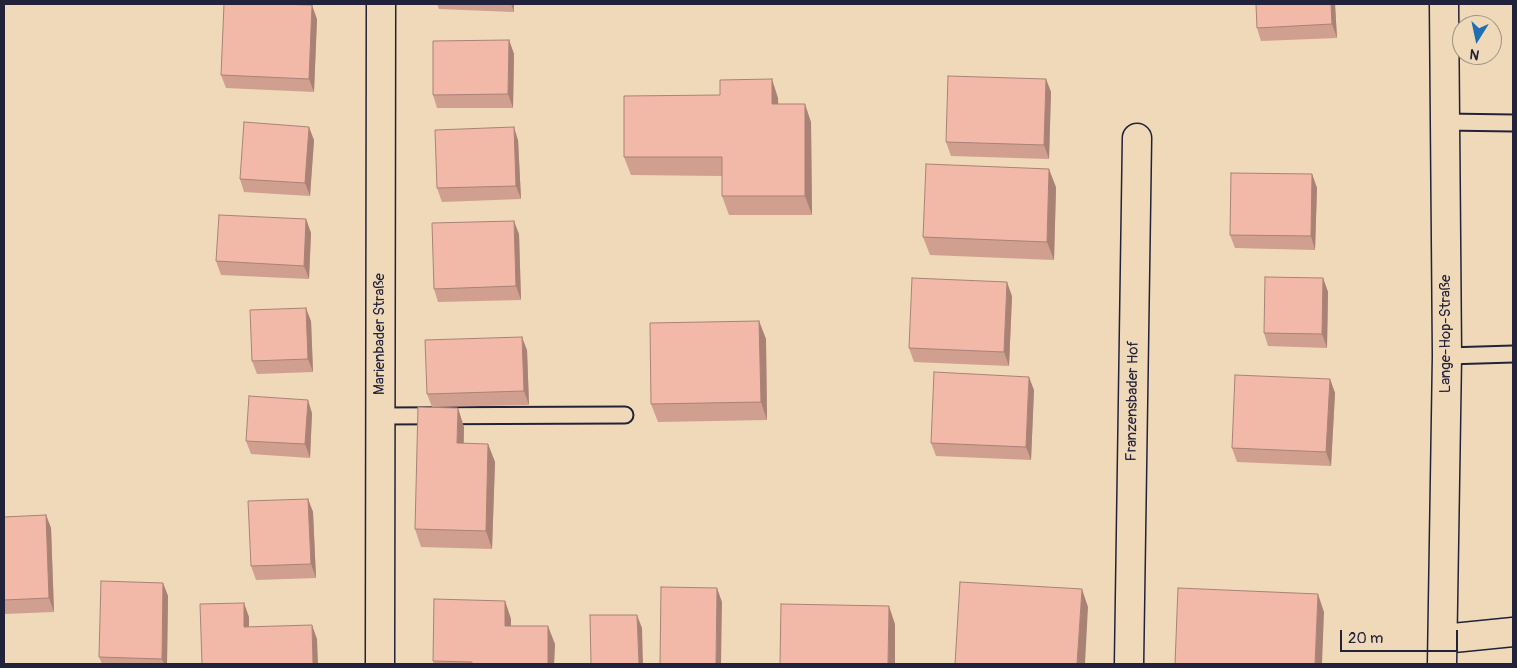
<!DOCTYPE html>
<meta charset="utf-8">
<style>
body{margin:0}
#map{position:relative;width:1517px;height:668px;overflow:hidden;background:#efd9b8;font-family:Pangolin,sans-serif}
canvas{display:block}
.frame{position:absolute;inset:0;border:5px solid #22223b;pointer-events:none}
.north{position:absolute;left:1452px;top:15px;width:50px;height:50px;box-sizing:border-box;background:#efd9b8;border:1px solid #9d9086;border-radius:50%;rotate:190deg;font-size:14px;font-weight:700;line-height:20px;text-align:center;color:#22223b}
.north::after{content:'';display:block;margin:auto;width:18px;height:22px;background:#1f6fb2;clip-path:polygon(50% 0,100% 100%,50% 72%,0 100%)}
.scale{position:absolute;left:1340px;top:630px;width:118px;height:22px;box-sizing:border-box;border:2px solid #22223b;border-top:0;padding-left:6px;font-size:15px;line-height:18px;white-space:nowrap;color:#22223b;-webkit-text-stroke:4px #efd9b8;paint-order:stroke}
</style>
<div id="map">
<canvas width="1517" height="668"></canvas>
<div class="frame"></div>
<div class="north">N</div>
<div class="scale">20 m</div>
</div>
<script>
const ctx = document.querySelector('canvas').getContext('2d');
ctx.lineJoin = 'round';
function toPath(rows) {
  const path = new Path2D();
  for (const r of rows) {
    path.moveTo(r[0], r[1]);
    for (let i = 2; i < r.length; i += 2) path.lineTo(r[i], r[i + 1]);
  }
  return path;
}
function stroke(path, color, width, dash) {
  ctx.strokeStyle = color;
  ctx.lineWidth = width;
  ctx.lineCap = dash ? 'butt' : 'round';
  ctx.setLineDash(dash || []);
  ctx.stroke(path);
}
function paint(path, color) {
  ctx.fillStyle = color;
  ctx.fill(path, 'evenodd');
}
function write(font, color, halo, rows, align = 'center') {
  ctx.font = font + ' Pangolin,sans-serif';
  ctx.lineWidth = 4.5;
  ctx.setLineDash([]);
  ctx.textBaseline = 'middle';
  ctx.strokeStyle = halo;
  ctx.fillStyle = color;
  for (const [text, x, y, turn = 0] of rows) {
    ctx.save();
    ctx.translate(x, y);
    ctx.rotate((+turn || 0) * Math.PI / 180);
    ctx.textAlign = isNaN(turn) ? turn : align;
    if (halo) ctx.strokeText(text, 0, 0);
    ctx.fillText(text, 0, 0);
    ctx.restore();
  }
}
const lane = toPath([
 [1445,122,1513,123],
 [1447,356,1513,354],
 [380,416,625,415]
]);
const street = toPath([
 [1443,639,1513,632],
 [380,664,381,4],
 [1129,664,1137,138],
 [1442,664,1447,356,1444,4]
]);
const wall = toPath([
 [437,4,514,4,514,12,439,9],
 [1335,4,1337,38,1261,41,1257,28],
 [317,19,314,92,226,88,221,75],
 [509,40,514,54,513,108,437,108,433,95],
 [1046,79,1051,92,1049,159,951,156,946,142],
 [778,98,778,104,811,122,812,215,729,215,722,196,722,176,631,175,624,157],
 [314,140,310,196,244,192,240,179],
 [518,140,521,199,442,202,437,188],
 [1312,174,1317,188,1315,250,1235,248,1230,235],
 [1056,187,1054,260,930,255,923,237],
 [306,219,311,233,309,279,221,275,216,261],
 [519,234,521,300,438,302,434,289],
 [1323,278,1328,292,1327,348,1268,346,1264,333],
 [1012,296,1009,366,914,362,909,348],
 [311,321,313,372,257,374,252,361],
 [759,321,766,339,767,420,658,422,651,404],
 [527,350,529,405,432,407,427,394],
 [1330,379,1335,393,1331,466,1237,462,1232,448],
 [1034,390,1031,460,936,456,931,443],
 [312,413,310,458,251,454,246,441],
 [464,427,464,444,488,444,495,462,492,549,421,547,415,529],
 [308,499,313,512,316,578,256,580,251,566],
 [46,515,51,528,54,612,4,614,4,517],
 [163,583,168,596,167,664,102,664,99,657],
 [505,601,511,619,511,626,555,644,554,664,434,664,433,661]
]);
const shadedWall = toPath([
 [511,4,514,4,514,12],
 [1331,4,1335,4,1337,38,1332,24],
 [312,5,317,19,314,92,309,79],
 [509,40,514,54,513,108,508,94],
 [772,79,778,98,779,122,772,104],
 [1046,79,1051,92,1049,159,1044,145],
 [805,104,811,122,812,215,805,196],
 [309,127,314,140,310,196,305,183],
 [514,127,518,140,521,199,516,186],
 [1049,169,1056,187,1054,260,1047,242],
 [1312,174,1317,188,1315,250,1311,236],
 [306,219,311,233,309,279,304,266],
 [514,221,519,234,521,300,516,286],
 [1323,278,1328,292,1327,348,1322,334],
 [1007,282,1012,296,1009,366,1004,352],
 [306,308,311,321,313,372,308,359],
 [759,321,766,339,767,420,761,402],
 [522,337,527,350,529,405,524,391],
 [1029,377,1034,390,1031,460,1026,447],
 [1330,379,1335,393,1331,466,1326,452],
 [308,400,312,413,310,458,305,444],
 [458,408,464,427,463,461,457,443],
 [488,444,495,462,492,549,486,531],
 [308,499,313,512,316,578,311,564],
 [46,515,51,528,54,612,49,598],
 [163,583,168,596,167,664,164,664,162,659],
 [717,588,722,602,721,664,716,664],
 [1082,589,1088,607,1085,664,1077,664],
 [1318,594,1324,612,1322,664,1315,664],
 [505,601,511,619,511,644,505,626],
 [244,603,249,617,249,640,244,627],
 [889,606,895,624,895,664,888,664],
 [637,615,642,628,643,664,639,664],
 [312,625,317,639,318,664,313,664],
 [548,626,555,644,554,664,548,664]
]);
const building = toPath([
 [224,4,270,4,312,5,309,79,221,75,224,4],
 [1256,4,1331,4,1332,24,1257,28,1256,4],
 [509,40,508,94,433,95,433,41,509,40],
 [948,76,1046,79,1044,145,946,142,948,76],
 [772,79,772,104,805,104,805,196,722,196,722,157,624,157,624,96,720,95,720,80,772,79],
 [244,122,309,127,305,183,240,179,244,122],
 [514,127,516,186,437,188,435,130,514,127],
 [926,164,1049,169,1047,242,923,237,926,164],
 [1231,173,1312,174,1311,236,1230,235,1231,173],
 [219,215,306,219,304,266,216,261,219,215],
 [514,221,516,286,434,289,432,223,514,221],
 [1265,277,1323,278,1322,334,1264,333,1265,277],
 [912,278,1007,282,1004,352,909,348,912,278],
 [306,308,308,359,252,361,250,310,306,308],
 [759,321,761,402,651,404,650,323,759,321],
 [522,337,524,391,427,394,425,340,522,337],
 [934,372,1029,377,1026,447,931,443,934,372],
 [1235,375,1330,379,1326,452,1232,448,1235,375],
 [249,396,308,400,305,444,246,441,249,396],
 [418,407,458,408,457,443,488,444,486,531,415,529,418,407],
 [308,499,311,564,251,566,248,501,308,499],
 [46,515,49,598,4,600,4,517,46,515],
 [101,581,163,583,162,659,99,657,101,581],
 [960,582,1082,589,1077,664,955,664,960,582],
 [661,587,717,588,716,664,660,664,661,587],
 [1178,588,1318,594,1315,664,1175,664,1178,588],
 [434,599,505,601,505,626,548,626,548,664,472,664,472,662,433,661,434,599],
 [244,603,244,627,312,625,313,664,202,664,200,604,244,603],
 [781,604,889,606,888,664,780,664,781,604],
 [590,615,637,615,639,664,591,664,590,615]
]);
const streetNames = [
 ["Marienbader Straße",380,334,-90],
 ["Lange-Hop-Straße",1446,334,-90],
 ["Franzensbader Hof",1133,401,-89]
];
stroke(lane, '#22223b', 19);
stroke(street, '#22223b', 31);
stroke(lane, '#efd9b8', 15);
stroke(street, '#efd9b8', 28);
paint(wall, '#d09f90');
paint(shadedWall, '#a98276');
paint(building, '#f2b9a8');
stroke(building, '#a98276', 1);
write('15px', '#22223b', '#efd9b8', streetNames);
</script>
